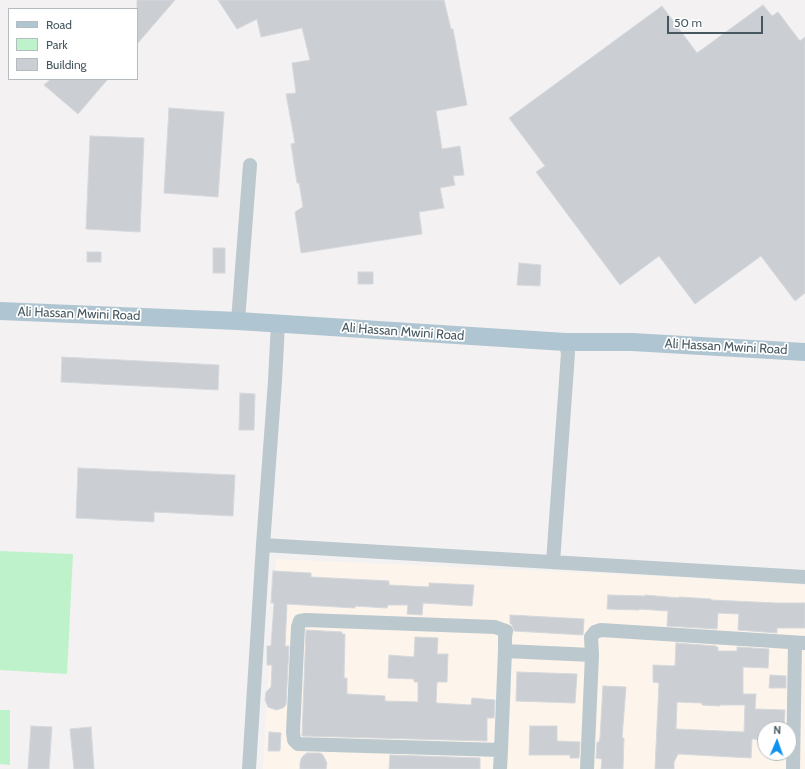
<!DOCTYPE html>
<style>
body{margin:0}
#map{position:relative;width:805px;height:769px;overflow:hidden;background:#f3f1f1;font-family:Cabin,sans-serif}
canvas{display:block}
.legend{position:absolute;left:8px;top:8px;width:130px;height:72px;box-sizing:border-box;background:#fff;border:1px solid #b5bcbf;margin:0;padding:5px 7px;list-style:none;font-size:12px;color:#475860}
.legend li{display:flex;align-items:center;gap:8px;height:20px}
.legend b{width:20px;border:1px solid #b5bcbf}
.north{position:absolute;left:757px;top:721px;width:40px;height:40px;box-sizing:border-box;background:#fff;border:1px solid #b5bcbf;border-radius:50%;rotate:2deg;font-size:11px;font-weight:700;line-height:16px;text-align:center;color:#475860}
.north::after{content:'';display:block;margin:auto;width:14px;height:18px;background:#0e92f0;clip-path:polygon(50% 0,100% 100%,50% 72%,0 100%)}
.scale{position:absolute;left:667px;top:16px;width:96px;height:18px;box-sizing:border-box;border:2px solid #475860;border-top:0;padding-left:5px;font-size:12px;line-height:14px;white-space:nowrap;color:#475860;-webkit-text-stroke:3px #fff;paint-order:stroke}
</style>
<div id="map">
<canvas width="805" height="769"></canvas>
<ul class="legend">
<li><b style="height:5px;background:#afc5d1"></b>Road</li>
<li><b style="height:11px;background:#bef2ca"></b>Park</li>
<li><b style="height:11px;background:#cbcfd4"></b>Building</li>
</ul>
<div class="north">N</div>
<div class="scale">50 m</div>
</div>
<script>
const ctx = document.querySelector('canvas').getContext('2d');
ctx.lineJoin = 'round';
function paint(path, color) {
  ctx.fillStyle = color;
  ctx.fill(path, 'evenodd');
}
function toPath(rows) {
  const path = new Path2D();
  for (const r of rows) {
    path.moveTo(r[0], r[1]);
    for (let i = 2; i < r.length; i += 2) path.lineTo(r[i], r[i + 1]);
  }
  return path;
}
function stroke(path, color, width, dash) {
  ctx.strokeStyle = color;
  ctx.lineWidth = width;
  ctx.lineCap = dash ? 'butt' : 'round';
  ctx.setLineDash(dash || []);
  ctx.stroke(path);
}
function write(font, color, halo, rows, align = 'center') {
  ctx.font = font + ' Cabin,sans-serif';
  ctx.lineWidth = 3.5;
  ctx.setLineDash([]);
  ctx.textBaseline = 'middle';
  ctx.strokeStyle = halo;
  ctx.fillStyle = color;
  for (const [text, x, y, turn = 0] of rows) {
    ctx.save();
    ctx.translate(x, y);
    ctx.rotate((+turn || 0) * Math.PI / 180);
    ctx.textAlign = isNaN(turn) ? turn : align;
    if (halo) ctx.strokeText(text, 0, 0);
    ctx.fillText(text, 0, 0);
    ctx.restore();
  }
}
const commercial = toPath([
 [276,559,656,576,805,585,805,769,263,769],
 [765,729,789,729,789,753,765,753]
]);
const green = toPath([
 [0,551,73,554,67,674,0,670],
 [0,710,10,710,10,765,0,764]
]);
const building = toPath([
 [137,0,175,0,137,44,137,0],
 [218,0,444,0,451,29,453,29,467,105,436,111,442,149,460,146,464,175,453,176,455,185,440,188,444,208,419,212,422,234,301,253,295,212,303,207,299,183,297,183,291,144,295,143,286,94,296,93,292,63,310,60,302,28,261,37,257,19,237,29,218,0],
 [763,5,772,16,778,12,800,41,805,37,805,293,795,301,761,256,695,304,659,256,620,285,536,172,545,166,509,118,662,6,697,53,763,5],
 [51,79,108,79,78,114,44,85,51,79],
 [169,108,224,112,218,197,164,193,169,108],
 [90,136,144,138,140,232,86,229,90,136],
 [213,248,225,248,225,273,213,273,213,248],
 [87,252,101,252,101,262,87,262,87,252],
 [519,263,541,265,540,286,517,285,519,263],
 [358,272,373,272,373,284,358,284,358,272],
 [62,357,219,365,218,390,61,382,62,357],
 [240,393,255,394,254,430,239,430,240,393],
 [78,468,235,475,233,516,154,512,154,522,76,518,78,468],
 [273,571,311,573,311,577,389,581,389,585,429,587,429,583,474,585,472,606,423,603,422,615,407,614,408,605,388,605,387,608,355,606,355,608,287,604,285,646,289,646,286,705,283,708,276,710,268,707,265,700,266,692,271,687,272,665,267,665,267,646,271,646,274,603,271,603,273,571],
 [608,595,645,596,645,595,679,598,679,597,711,599,711,600,776,603,805,603,805,628,777,628,777,633,738,630,739,614,718,613,717,629,667,626,668,611,639,609,639,610,607,609,608,595],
 [510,615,584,619,583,635,514,631,512,625,510,623,510,615],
 [306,630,342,632,342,634,345,634,344,678,347,678,347,694,385,696,385,701,418,702,418,682,414,682,414,679,388,678,389,655,414,657,415,637,438,638,437,654,448,654,447,682,437,682,436,703,471,705,472,698,495,700,494,718,487,718,487,741,302,736,306,630],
 [676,643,716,646,716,647,718,647,718,651,737,651,737,647,769,649,768,668,743,667,743,694,756,694,755,709,785,710,784,729,765,729,765,740,752,739,751,758,678,754,674,762,674,769,655,769,659,683,653,682,653,665,675,666,676,643],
 [677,702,702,703,702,705,720,706,720,705,745,705,744,732,676,729,677,702],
 [517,672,577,674,575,703,516,701,517,672],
 [770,675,786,676,786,688,769,688,770,675],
 [603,686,626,687,622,738,624,738,623,769,601,769,602,759,596,758,597,742,599,742,600,738,603,686],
 [31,726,52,727,49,769,28,769,31,726],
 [530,726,557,726,557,741,580,742,579,758,570,758,570,755,529,755,530,726],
 [91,727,94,769,74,769,70,729,91,727],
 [269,732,281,733,280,751,268,751,269,732],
 [307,753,320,753,323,755,327,763,326,769,300,769,300,764,301,759,303,756,307,753],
 [390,755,480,758,480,769,389,769,390,755]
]);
const minor = toPath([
 [238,321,250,165],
 [263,545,805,577],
 [553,562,568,353,565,342],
 [505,651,592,655],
 [249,769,263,545,275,381,278,323],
 [500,769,501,750,505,651,505,637,506,631,495,627,306,620,300,621,298,627,293,732,294,740,298,744,501,750],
 [587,769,592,655,591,637,595,632,601,630,805,643],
 [793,769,795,643]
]);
const major = toPath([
 [0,311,238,321,565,342,632,342,805,352]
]);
const streetNames = [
 ["Ali Hassan Mwini Road",79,314,2],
 ["Ali Hassan Mwini Road",403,332,4],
 ["Ali Hassan Mwini Road",726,347,3]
];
paint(commercial, '#fdf5eb');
paint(green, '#bef2ca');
paint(building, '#cbcfd4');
stroke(building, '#d5d8dd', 1);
stroke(minor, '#bbc8ce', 14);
stroke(major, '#afc5d1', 18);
write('13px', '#475860', '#fff', streetNames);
</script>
